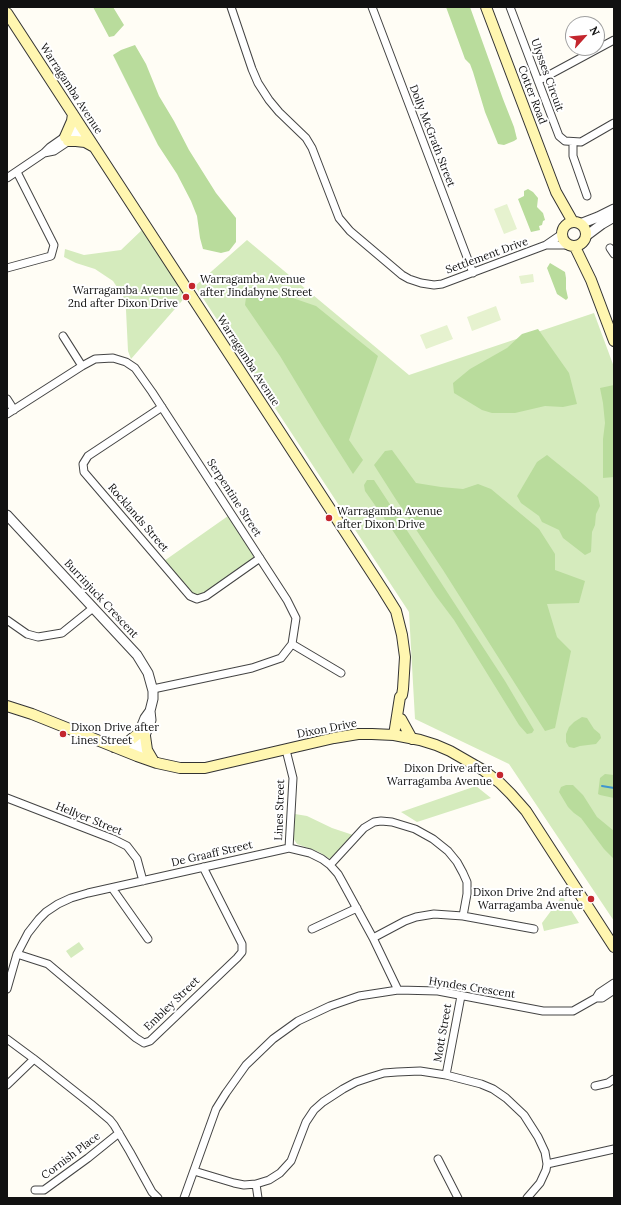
<!DOCTYPE html>
<style>
body{margin:0}
#map{position:relative;width:621px;height:1205px;overflow:hidden;background:#fffdf5;font-family:Lora,serif}
canvas{display:block}
.frame{position:absolute;inset:0;border:8px solid #111;pointer-events:none}
.north{position:absolute;left:565px;top:16px;width:40px;height:40px;box-sizing:border-box;background:#fff;border:1px solid #a0a0a0;border-radius:50%;rotate:63deg;font-size:11px;font-weight:700;line-height:16px;text-align:center;color:#111}
.north::after{content:'';display:block;margin:auto;width:14px;height:18px;background:#c4262e;clip-path:polygon(50% 0,100% 100%,50% 72%,0 100%)}
</style>
<div id="map">
<canvas width="621" height="1205"></canvas>
<div class="frame"></div>
<div class="north">N</div>
</div>
<script>
const ctx = document.querySelector('canvas').getContext('2d');
ctx.lineJoin = 'round';
function paint(path, color) {
  ctx.fillStyle = color;
  ctx.fill(path, 'evenodd');
}
function toPath(rows) {
  const path = new Path2D();
  for (const r of rows) {
    if (r.length === 3) {
      path.moveTo(r[0] + r[2], r[1]);
      path.arc(r[0], r[1], r[2], 0, 2 * Math.PI);
      continue;
    }
    path.moveTo(r[0], r[1]);
    for (let i = 2; i < r.length; i += 2) path.lineTo(r[i], r[i + 1]);
  }
  return path;
}
function stroke(path, color, width, dash) {
  ctx.strokeStyle = color;
  ctx.lineWidth = width;
  ctx.lineCap = dash ? 'butt' : 'round';
  ctx.setLineDash(dash || []);
  ctx.stroke(path);
}
function write(font, color, halo, rows, align = 'center') {
  ctx.font = font + ' Lora,serif';
  ctx.lineWidth = 4;
  ctx.setLineDash([]);
  ctx.textBaseline = 'middle';
  ctx.strokeStyle = halo;
  ctx.fillStyle = color;
  for (const [text, x, y, turn = 0] of rows) {
    ctx.save();
    ctx.translate(x, y);
    ctx.rotate((+turn || 0) * Math.PI / 180);
    ctx.textAlign = isNaN(turn) ? turn : align;
    if (halo) ctx.strokeText(text, 0, 0);
    ctx.fillText(text, 0, 0);
    ctx.restore();
  }
}
const green = toPath([
 [144,228,188,294,131,359,128,351,126,310,123,296,113,281,95,269,76,263,64,257,65,249,84,255,121,250],
 [247,240,409,375,594,313,614,367,614,921,509,764,415,719,409,612,195,286],
 [228,516,253,554,254,559,248,564,201,595,196,595,191,594,164,561],
 [476,786,491,798,417,822,401,812],
 [295,814,307,816,332,828,353,835,347,842,330,859,319,852,297,844,293,838],
 [562,896,579,923,544,931,542,923],
 [79,942,84,949,71,958,66,951]
]);
const forest = toPath([
 [93,7,113,7,124,25,114,36,109,37],
 [446,7,470,7,503,99,514,127,517,139,514,141,504,145,498,144,485,112,473,72,470,64,465,59],
 [135,45,146,64,159,96,174,121,189,150,216,193,236,218,236,242,229,251,221,253,203,249,200,238,197,216,191,201,177,174,158,145,113,55,121,50],
 [528,189,533,192,538,198,537,207,543,213,545,220,543,221,542,225,539,226,540,230,531,232,518,199,524,196,524,191],
 [550,263,565,272,566,278,566,289,568,298,566,300,557,294,547,268],
 [252,287,284,295,316,306,378,356,349,440,363,460,353,474,320,422,280,356,245,305,247,290],
 [538,329,569,373,577,404,563,407,545,406,515,413,492,413,482,410,454,393,453,383,470,369,507,348,522,334],
 [614,385,614,477,603,478,603,439,605,423,603,403,600,388],
 [392,450,416,483,441,487,463,489,478,484,491,489,539,529,555,554,555,570,585,581,579,603,547,604,557,637,571,651,555,728,545,731,443,570,395,498,374,465,385,451],
 [547,455,583,484,598,497,600,506,596,514,595,525,592,532,591,552,585,555,563,538,559,530,542,522,539,516,521,503,517,496,537,462],
 [367,480,374,480,423,555,505,681,534,730,532,733,527,734,519,725,454,620,436,596,391,528,365,491,364,485],
 [582,717,587,718,594,729,600,734,601,738,596,744,580,746,574,748,569,747,566,742,566,734,569,727,574,722],
 [605,774,614,775,614,798,600,795,598,794,600,778],
 [566,785,573,785,583,795,597,817,614,831,614,859,604,849,581,818,574,813,568,807,559,792,561,787]
]);
const pitch = toPath([
 [507,204,517,229,504,234,494,209],
 [533,274,534,282,521,284,519,276],
 [496,306,501,320,472,331,467,317],
 [447,325,453,339,426,349,420,335]
]);
const stream = toPath([
 [602,786,614,788]
]);
const minor = toPath([
 [231,7,252,69,258,83,269,100,279,112,306,138,312,148,339,218,350,231,402,275,409,279,421,283,434,285,442,284,546,245,562,234],
 [372,7,473,273],
 [510,7,559,136,565,141,581,142,614,123],
 [538,81,614,40],
 [573,142,573,156,587,196],
 [44,153,54,151,84,131],
 [7,178,44,153,50,147,80,126],
 [546,245,568,245],
 [610,248,614,254],
 [7,268,51,256,54,245,17,172],
 [63,336,82,366],
 [7,399,14,410],
 [162,407,88,456,83,464,84,472,190,596,197,599,206,596,260,558],
 [7,414,82,366,95,359,113,358,126,362,135,368,152,392,287,600,296,618,292,644,281,658,252,668,153,689],
 [7,620,27,634,38,637,62,633,93,608],
 [292,644,341,673],
 [286,750,293,778,289,848],
 [7,798,113,839,127,846,137,859,143,881],
 [330,865,364,828,374,822,381,821,392,822,415,829,433,839,448,851,457,862,463,873,467,882,467,894,463,916],
 [112,888,148,939],
 [312,929,357,908],
 [373,938,405,921,416,917,434,914,463,916,534,929],
 [17,954,48,964,136,1038,144,1043,150,1041,237,958,242,952,242,944,203,867],
 [7,989,17,954,28,933,39,919,46,912,58,904,71,898,88,893,289,848,310,853,322,859,330,865,338,874,343,883,373,938,398,990],
 [596,998,599,993,614,983],
 [7,1039,34,1059,91,1104,110,1120,114,1125,130,1152,152,1192,158,1198],
 [446,1075,461,996],
 [7,1085,34,1059],
 [595,1086,608,1083,614,1079],
 [438,1159,458,1198],
 [547,1164,614,1149],
 [194,1171,234,1183,244,1185,256,1184,269,1180,280,1173,291,1161,306,1122,314,1110,323,1102,343,1089,356,1082,371,1077,384,1073,397,1072,420,1071,446,1075,481,1084,493,1089,506,1098,524,1115,538,1137,545,1152,547,1164,546,1170,540,1183,527,1198],
 [256,1184,258,1198],
 [35,1190,44,1190,88,1158,119,1133],
 [184,1198,216,1109,226,1093,246,1065,273,1039,298,1021,330,1006,359,996,398,990,438,991,543,1011,573,1011,596,998,602,998,614,990]
]);
const tertiary = toPath([
 [580,224,598,217,614,209],
 [586,236,602,224,614,217],
 [7,515,137,655,148,673,153,691,153,699,150,711,151,720,137,756],
 [131,753,145,718,150,711]
]);
const secondary = toPath([
 [486,7,556,192,573,222],
 [7,13,383,590,396,611,402,635,405,657,403,689,402,695,400,697,394,735],
 [65,137,72,121,73,114],
 [68,141,76,141,85,142,94,147],
 [574,234,12],
 [575,247,591,280,614,341],
 [7,706,32,714,137,756,157,763,180,768,205,768,334,738,358,734,372,734,394,735,420,740,436,745,450,751,483,770,500,783,511,794,526,811,614,947],
 [401,719,412,739],
 [145,736,147,750,154,762],
 [114,747,128,742,138,734]
]);
const markers = [
 [192,286,4,"#c4262e"],
 [186,297,4,"#c4262e"],
 [329,518,4,"#c4262e"],
 [63,734,4,"#c4262e"],
 [500,775,4,"#c4262e"],
 [591,899,4,"#c4262e"]
];
const streetNames = [
 ["Ulysses Circuit",547,75,70],
 ["Warragamba Avenue",71,89,57],
 ["Cotter Road",532,95,69],
 ["Dolly McGrath Street",432,136,69],
 ["Settlement Drive",487,256,-20],
 ["Warragamba Avenue",248,361,57],
 ["Serpentine Street",234,498,57],
 ["Rocklands Street",138,518,49],
 ["Burrinjuck Crescent",101,599,47],
 ["Dixon Drive",327,729,-11],
 ["Lines Street",280,810,-88],
 ["Hellyer Street",89,819,22],
 ["De Graaff Street",212,854,-13],
 ["Hyndes Crescent",472,988,9],
 ["Embley Street",172,1004,-44],
 ["Mott Street",443,1033,-80],
 ["Cornish Place",71,1156,-37]
];
const poiNames = [
 ["Warragamba Avenue",200,280],
 ["after Jindabyne Street",200,293],
 ["Warragamba Avenue",178,291,"right"],
 ["2nd after Dixon Drive",178,304,"right"],
 ["Warragamba Avenue",337,512],
 ["after Dixon Drive",337,525],
 ["Dixon Drive after",71,728],
 ["Lines Street",71,741],
 ["Dixon Drive after",492,769,"right"],
 ["Warragamba Avenue",492,782,"right"],
 ["Dixon Drive 2nd after",583,893,"right"],
 ["Warragamba Avenue",583,906,"right"]
];
paint(green, '#d5ebbd');
paint(forest, '#b9dc9c');
paint(pitch, '#e6f2cf');
stroke(stream, '#3f96cf', 2);
stroke(minor, '#444', 9);
stroke(tertiary, '#444', 11);
stroke(secondary, '#333', 12);
stroke(minor, '#fff', 7);
stroke(tertiary, '#fff', 9);
stroke(secondary, '#fff6b0', 10);
for (const [x, y, r, color] of markers) {
  const dot = new Path2D();
  dot.arc(x, y, r, 0, 2 * Math.PI);
  ctx.fillStyle = color;
  ctx.fill(dot);
  stroke(dot, '#fff', 1.5);
}
write('11px', '#111', '#fff', streetNames);
write('11px', '#111', '#fff', poiNames, 'left');
</script>
